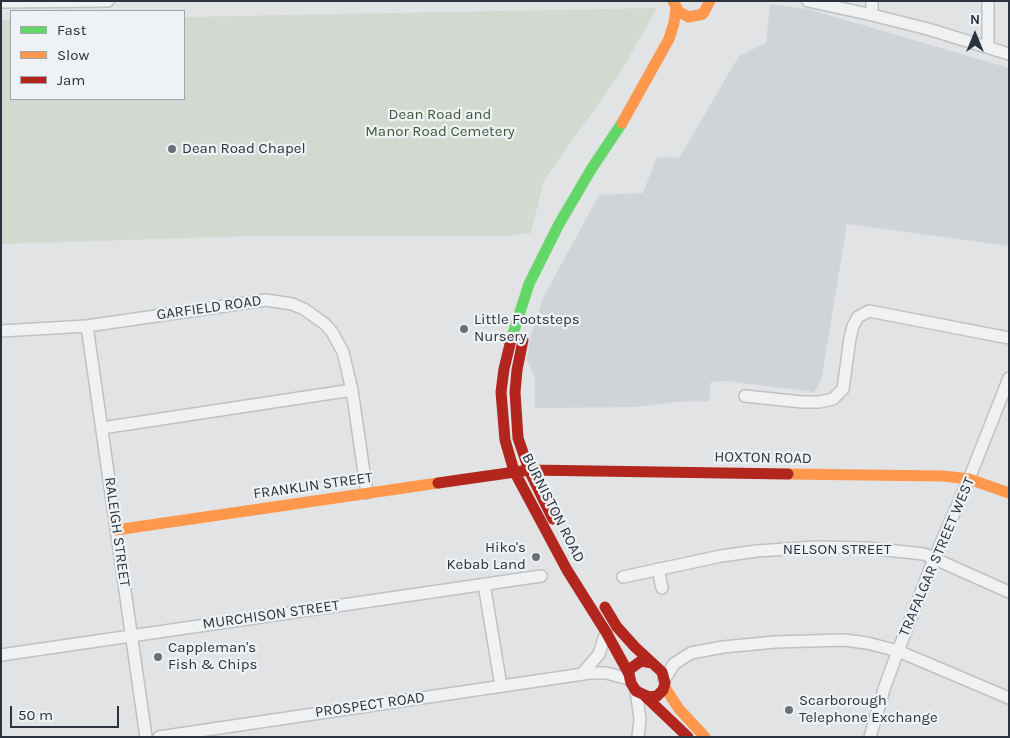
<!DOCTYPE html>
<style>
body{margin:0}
#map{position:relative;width:1010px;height:738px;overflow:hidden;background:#e1e3e5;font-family:Karla,sans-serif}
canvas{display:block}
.frame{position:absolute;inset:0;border:2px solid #2a323d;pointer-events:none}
.legend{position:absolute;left:10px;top:10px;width:175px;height:90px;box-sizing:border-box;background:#eef2f5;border:1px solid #a0a5ab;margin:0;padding:6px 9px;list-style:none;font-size:15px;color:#2a323d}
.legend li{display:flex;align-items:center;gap:10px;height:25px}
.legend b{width:25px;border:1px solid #a0a5ab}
.north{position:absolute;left:950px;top:10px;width:50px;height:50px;-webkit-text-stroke:4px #eef2f5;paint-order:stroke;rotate:0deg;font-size:14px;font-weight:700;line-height:20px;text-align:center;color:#2a323d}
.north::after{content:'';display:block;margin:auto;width:18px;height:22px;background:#2a323d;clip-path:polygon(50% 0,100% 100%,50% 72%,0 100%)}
.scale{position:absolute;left:10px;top:706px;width:109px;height:22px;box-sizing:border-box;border:2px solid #2a323d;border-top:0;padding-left:6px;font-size:15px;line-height:18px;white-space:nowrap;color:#2a323d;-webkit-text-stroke:4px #eef2f5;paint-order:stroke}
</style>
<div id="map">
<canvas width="1010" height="738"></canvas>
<div class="frame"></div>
<ul class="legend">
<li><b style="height:6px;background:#63d668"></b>Fast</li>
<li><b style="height:6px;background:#ff974d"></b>Slow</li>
<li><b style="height:6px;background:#b3261e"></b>Jam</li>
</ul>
<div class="north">N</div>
<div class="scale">50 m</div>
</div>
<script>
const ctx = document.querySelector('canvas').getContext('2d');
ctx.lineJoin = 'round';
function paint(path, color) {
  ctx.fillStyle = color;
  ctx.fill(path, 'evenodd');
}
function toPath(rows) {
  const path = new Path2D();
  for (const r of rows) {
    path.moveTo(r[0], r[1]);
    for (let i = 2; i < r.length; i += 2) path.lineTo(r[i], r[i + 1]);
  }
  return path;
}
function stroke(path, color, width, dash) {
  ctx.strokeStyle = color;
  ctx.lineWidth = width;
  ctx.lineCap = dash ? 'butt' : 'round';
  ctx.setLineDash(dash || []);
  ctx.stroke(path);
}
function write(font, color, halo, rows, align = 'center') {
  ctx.font = font + ' Karla,sans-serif';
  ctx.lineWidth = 4.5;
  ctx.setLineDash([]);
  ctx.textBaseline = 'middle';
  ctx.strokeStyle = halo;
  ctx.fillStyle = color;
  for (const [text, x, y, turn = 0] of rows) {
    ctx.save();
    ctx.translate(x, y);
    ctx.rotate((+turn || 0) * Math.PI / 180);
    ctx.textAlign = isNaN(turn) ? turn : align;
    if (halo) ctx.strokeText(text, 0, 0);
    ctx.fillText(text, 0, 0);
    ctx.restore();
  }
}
const built = toPath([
 [770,4,808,9,1009,68,1009,246,847,224,821,381,814,392,727,381,711,382,709,401,676,402,636,407,535,408,535,378,527,360,530,338,543,298,599,195,643,193,657,157,679,158,739,56,766,43]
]);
const green = toPath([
 [657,8,619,75,544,180,531,233,503,236,253,236,1,244,1,20,11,20,11,99,184,99,184,17]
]);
const street = toPath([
 [808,1,872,15,928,29,1009,54],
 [872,1,872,15],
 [988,1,988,47],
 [1,2,108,1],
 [87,326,146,737],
 [1,331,87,326,266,300,292,304,304,309,325,324,332,332,343,352,352,390,367,493],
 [745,396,802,402,819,402,833,399,843,389,850,338,853,326,858,317,869,311,1009,338],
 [102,428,352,390],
 [658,569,662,588],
 [623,577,721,556,757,551,815,547,867,548,924,554,1009,592],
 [484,584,501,686],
 [1,655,541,576],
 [582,674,599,654,606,632],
 [664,680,674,664,691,653,723,647,775,642,844,640,867,643,898,651,1009,698],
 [636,691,640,719,638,737],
 [159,737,590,673,606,673,629,679],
 [870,737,885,686,898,651,934,559,969,479,1009,378]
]);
const fast = toPath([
 [511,340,529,284,559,224,592,168,622,123]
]);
const slow = toPath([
 [673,1,679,12,689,17,703,14,710,1],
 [622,123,669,39,674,23,676,8],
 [788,474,943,476,969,479,1009,493],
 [116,530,438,483],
 [664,686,679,709,705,737]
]);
const jam = toPath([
 [511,340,504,369,501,392,505,440,514,471,567,570,606,632,629,674],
 [523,340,517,370,515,392,518,438,529,470,553,519],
 [438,483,529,470,788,474],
 [605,607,617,627,635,647,662,672,665,683,663,690,657,696,649,697,636,691,631,683,629,674,630,669,641,661,652,663],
 [645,696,688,737]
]);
const markers = [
 [172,149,5,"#6a7078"],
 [464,329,5,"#6a7078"],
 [536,557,5,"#6a7078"],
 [158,657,5,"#6a7078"],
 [789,710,5,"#6a7078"]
];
const parkNames = [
 ["Dean Road and",440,115],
 ["Manor Road Cemetery",440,132]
];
const poiNames = [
 ["Dean Road Chapel",182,149],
 ["Little Footsteps",474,320],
 ["Nursery",474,337],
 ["Hiko's",526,548,"right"],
 ["Kebab Land",526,565,"right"],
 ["Cappleman's",168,648],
 ["Fish & Chips",168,665],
 ["Scarborough",799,701],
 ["Telephone Exchange",799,718]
];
const streetNames = [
 ["GARFIELD ROAD",209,308,-8],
 ["HOXTON ROAD",763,458,1],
 ["FRANKLIN STREET",313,486,-8],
 ["BURNISTON ROAD",553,508,63],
 ["RALEIGH STREET",117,532,82],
 ["NELSON STREET",837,550],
 ["TRAFALGAR STREET WEST",937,557,-67],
 ["MURCHISON STREET",271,615,-8],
 ["PROSPECT ROAD",370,705,-8]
];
paint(built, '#d0d3d8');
paint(green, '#d2d9d1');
stroke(street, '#bfc1c3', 14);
stroke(street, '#f0f1f3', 11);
stroke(fast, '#63d668', 11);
stroke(slow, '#ff974d', 11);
stroke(jam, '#b3261e', 11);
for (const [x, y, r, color] of markers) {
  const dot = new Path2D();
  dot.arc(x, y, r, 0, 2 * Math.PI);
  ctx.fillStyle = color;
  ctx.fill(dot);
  stroke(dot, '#eef2f5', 2);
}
write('15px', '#405738', '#eef2f5', parkNames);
write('15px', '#2a323d', '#eef2f5', poiNames, 'left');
write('15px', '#2a323d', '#eef2f5', streetNames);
</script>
